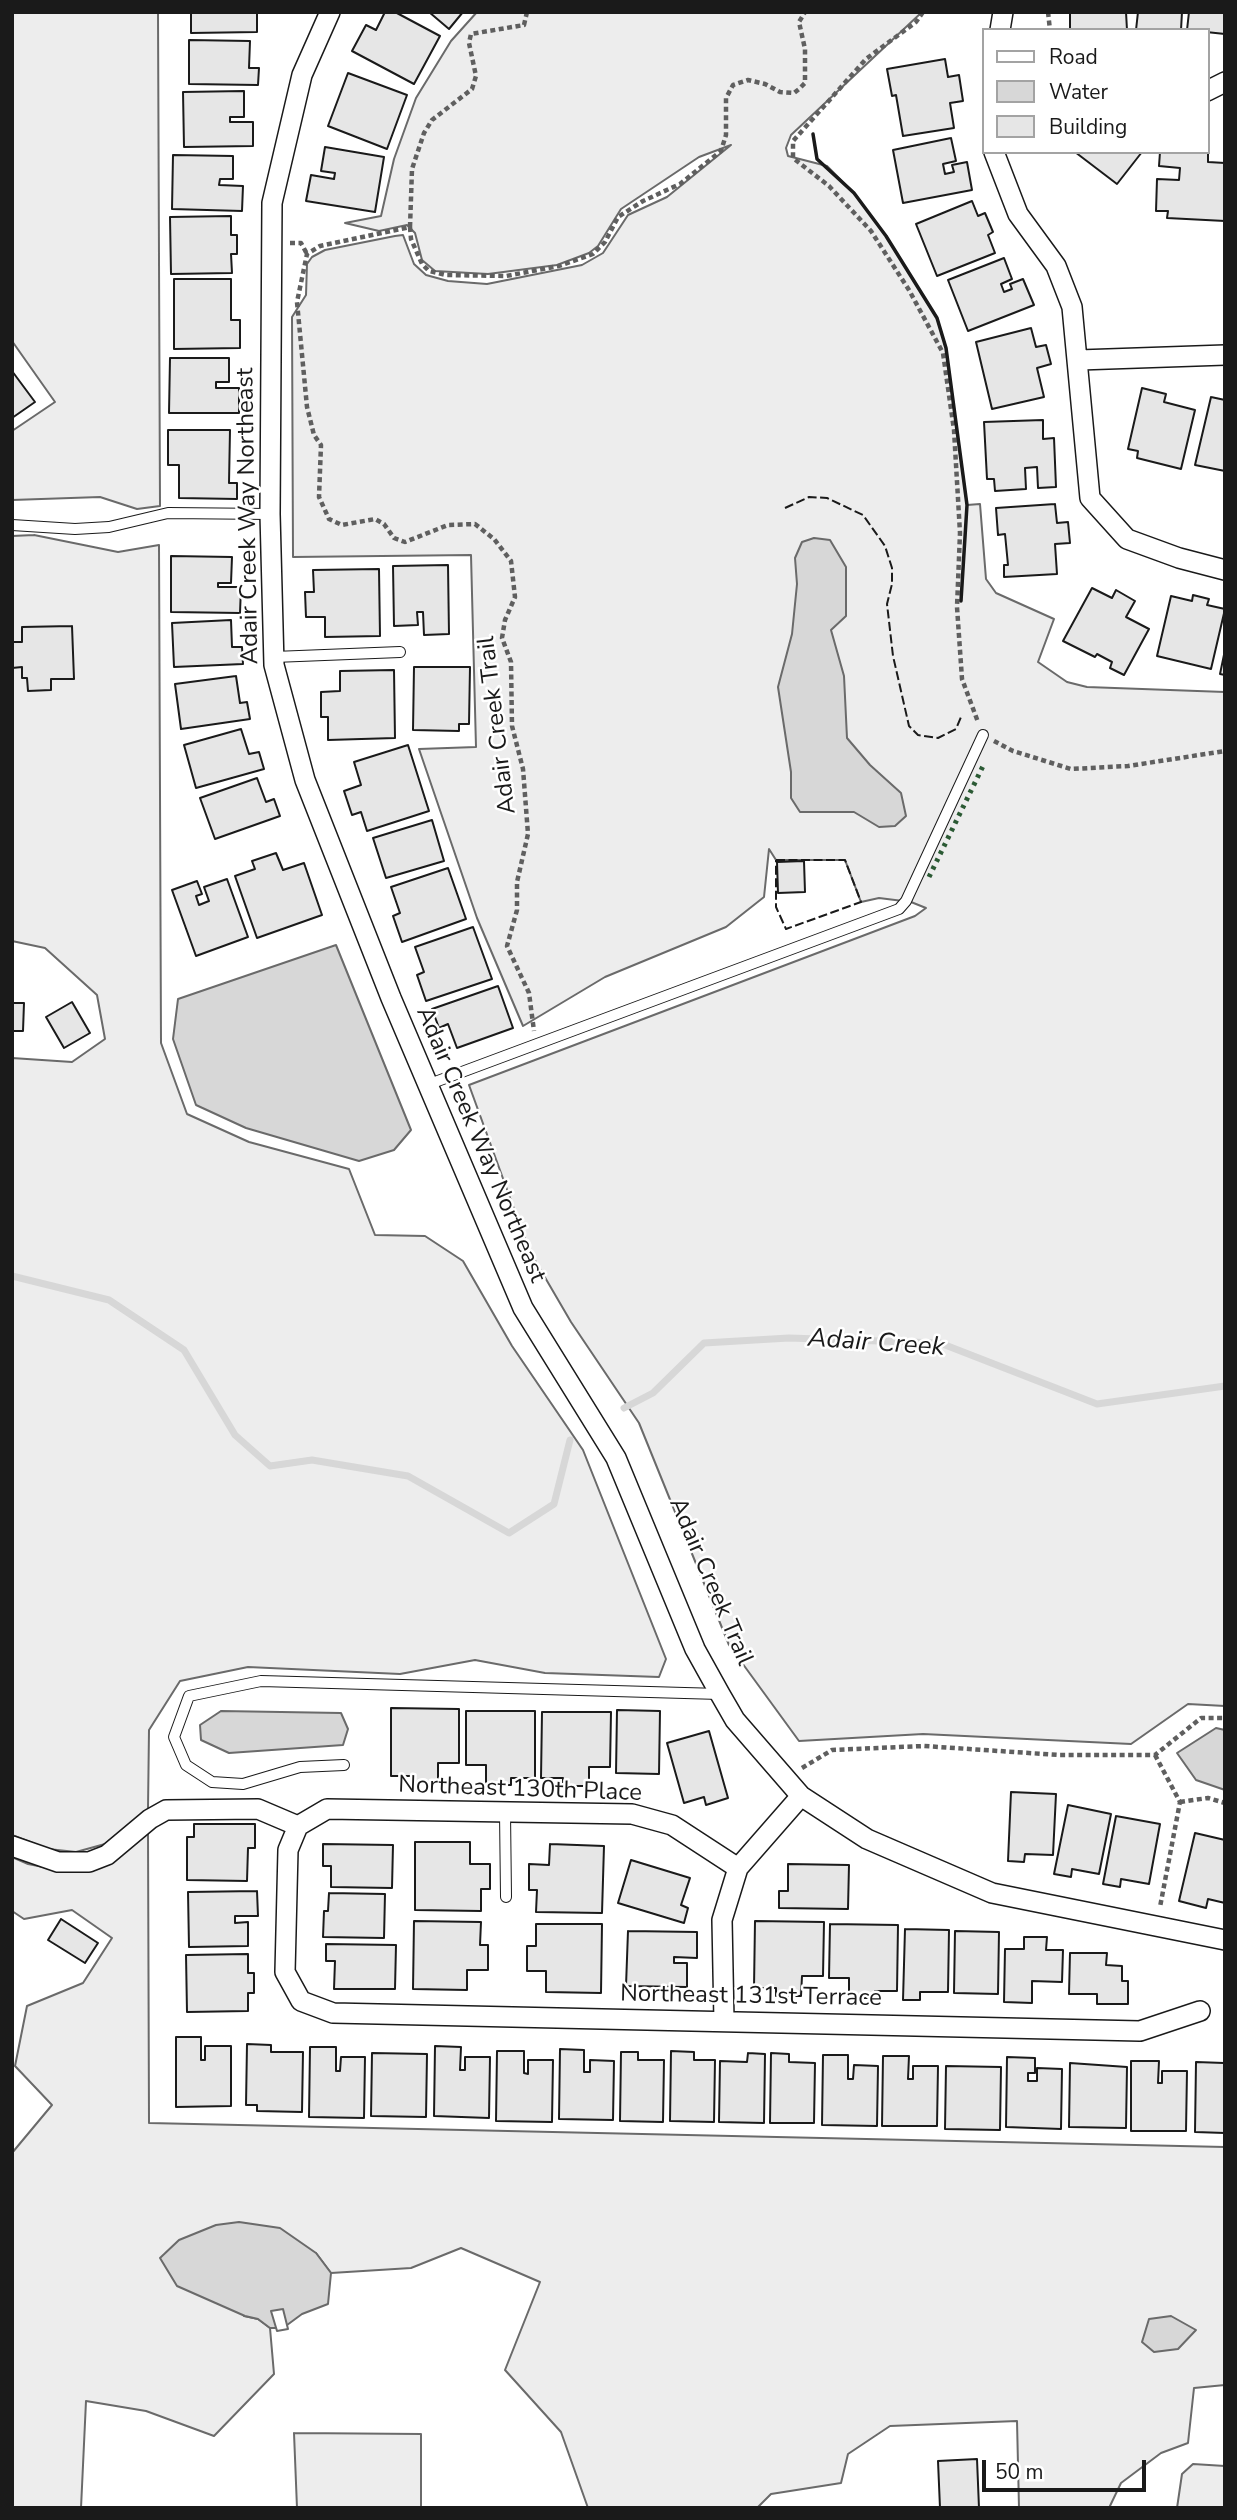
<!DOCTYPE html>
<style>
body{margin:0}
#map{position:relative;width:1237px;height:2520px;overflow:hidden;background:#fff;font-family:"Nunito Sans",sans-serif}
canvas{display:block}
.frame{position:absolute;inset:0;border:14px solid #1a1a1a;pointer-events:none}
.legend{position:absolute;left:982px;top:28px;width:228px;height:126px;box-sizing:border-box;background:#fff;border:2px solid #a3a3a3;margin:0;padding:9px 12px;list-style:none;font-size:21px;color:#1a1a1a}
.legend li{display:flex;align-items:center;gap:14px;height:35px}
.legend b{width:35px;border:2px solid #a3a3a3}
.scale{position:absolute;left:982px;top:2460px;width:164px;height:32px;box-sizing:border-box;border:4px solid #1a1a1a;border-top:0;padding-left:9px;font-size:21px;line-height:24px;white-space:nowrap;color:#1a1a1a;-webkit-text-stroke:5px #fff;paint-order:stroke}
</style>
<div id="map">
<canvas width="1237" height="2520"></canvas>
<div class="frame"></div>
<ul class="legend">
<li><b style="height:9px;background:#fff"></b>Road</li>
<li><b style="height:19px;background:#d7d7d7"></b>Water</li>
<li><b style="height:19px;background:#e6e6e6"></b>Building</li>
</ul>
<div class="scale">50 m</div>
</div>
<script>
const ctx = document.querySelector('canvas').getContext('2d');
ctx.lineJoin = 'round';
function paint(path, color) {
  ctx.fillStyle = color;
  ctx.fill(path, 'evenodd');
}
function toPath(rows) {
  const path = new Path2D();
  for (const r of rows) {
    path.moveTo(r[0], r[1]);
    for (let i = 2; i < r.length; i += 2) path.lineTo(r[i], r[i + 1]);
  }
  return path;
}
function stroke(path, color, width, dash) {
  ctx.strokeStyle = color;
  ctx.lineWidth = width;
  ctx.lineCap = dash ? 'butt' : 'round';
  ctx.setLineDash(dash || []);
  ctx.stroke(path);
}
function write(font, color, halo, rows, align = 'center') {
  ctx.font = font + ' "Nunito Sans",sans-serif';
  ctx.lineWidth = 5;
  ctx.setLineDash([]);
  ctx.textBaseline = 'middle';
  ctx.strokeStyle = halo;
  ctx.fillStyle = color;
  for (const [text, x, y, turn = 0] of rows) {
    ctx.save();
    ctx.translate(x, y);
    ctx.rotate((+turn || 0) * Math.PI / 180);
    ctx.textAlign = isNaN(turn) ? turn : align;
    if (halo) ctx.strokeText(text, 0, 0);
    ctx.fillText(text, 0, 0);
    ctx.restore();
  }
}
const built = toPath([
 [12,12,158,12,160,506,137,509,100,497,12,500,12,431,55,402,12,341,12,12],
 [477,12,922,12,791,135,786,148,788,156,827,166,854,193,886,236,937,318,946,348,967,505,980,504,986,579,996,593,1054,619,1038,662,1067,682,1087,687,1225,692,1225,1706,1188,1704,1131,1744,923,1734,799,1741,729,1645,639,1423,571,1322,529,1250,469,1085,915,916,926,908,911,902,879,898,861,902,845,860,776,860,769,849,764,897,726,927,605,977,523,1026,477,918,419,749,476,747,471,555,293,557,292,317,306,295,307,264,312,257,325,250,395,236,403,235,414,264,426,275,448,281,487,284,582,265,603,253,628,215,667,197,731,145,699,157,621,209,598,246,589,253,557,265,488,274,435,271,422,260,415,233,407,225,379,231,345,223,381,216,394,159,416,98,451,41,477,12],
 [34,535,118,552,159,545,161,1043,187,1114,249,1142,349,1169,375,1235,425,1236,463,1261,512,1346,583,1450,666,1659,659,1677,545,1673,475,1660,400,1674,248,1667,180,1681,149,1730,148,1809,105,1844,76,1852,48,1849,12,1835,12,1058,72,1062,105,1039,97,995,45,948,12,941,12,536,34,535],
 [148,1831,149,2123,1225,2147,1225,2385,1194,2388,1188,2443,1161,2453,1121,2483,1109,2508,1019,2508,1017,2421,890,2426,848,2454,841,2483,771,2494,757,2508,588,2508,561,2432,505,2370,540,2282,461,2248,411,2268,331,2273,316,2253,244,2316,258,2319,270,2328,274,2374,214,2436,146,2411,86,2401,81,2508,12,2508,12,2153,52,2105,15,2066,27,2006,83,1983,112,1938,72,1910,24,1919,12,1911,12,1857,28,1864,69,1872,107,1863,148,1831],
 [294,2433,421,2434,421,2508,297,2508,294,2433],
 [1193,2464,1225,2466,1225,2508,1177,2508,1182,2474,1193,2464]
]);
const water = toPath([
 [814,538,830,540,846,567,846,616,831,630,844,676,847,738,870,765,901,793,906,816,895,826,879,827,854,812,800,812,791,798,791,772,778,687,792,634,797,584,795,558,802,542,814,538],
 [336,945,411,1130,394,1150,359,1161,246,1128,196,1105,173,1039,178,999,336,945],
 [221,1711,341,1713,348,1729,343,1745,229,1753,201,1740,200,1725,221,1711],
 [1216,1728,1225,1730,1225,1790,1196,1780,1177,1753,1216,1728],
 [239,2222,280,2228,316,2253,331,2273,328,2304,302,2314,283,2328,270,2328,258,2319,245,2316,177,2286,160,2258,179,2240,216,2225,239,2222],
 [1171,2316,1196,2330,1178,2349,1154,2352,1142,2342,1149,2319,1171,2316]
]);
const pier = toPath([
 [283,2309,288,2329,277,2331,271,2311,283,2309]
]);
const stream = toPath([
 [12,1276,109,1300,184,1350,235,1435,270,1466,312,1460,408,1476,509,1533,554,1504,570,1440],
 [624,1408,653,1393,704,1343,789,1338,940,1343,1097,1404,1225,1386]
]);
const building = toPath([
 [191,12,257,12,257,32,191,33,191,12],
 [385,12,395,12,440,36,414,84,352,51,366,25,376,30,385,12],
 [429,12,463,12,449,29,429,12],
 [1070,12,1126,12,1127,30,1070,30,1070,12],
 [1138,12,1182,12,1181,30,1136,30,1138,12],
 [1189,12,1225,12,1225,34,1187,30,1189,12],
 [189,40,250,41,249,68,259,68,258,85,189,84,189,40],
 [945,59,948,77,959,75,963,101,950,103,954,128,903,136,896,95,892,96,887,69,945,59],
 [348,73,407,95,387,149,328,126,348,73],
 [244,91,244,117,230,117,230,122,253,122,253,146,184,147,183,92,244,91],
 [951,138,956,161,943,164,945,174,954,172,952,165,967,162,972,190,903,203,893,150,951,138],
 [325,147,384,157,375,212,306,201,311,175,334,179,335,173,321,171,325,147],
 [1208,151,1208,162,1225,163,1225,221,1167,218,1168,211,1156,211,1157,179,1179,180,1180,168,1159,166,1160,152,1208,151],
 [1075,152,1142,152,1117,184,1075,152],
 [173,155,233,156,233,179,220,179,219,185,243,186,242,211,172,209,173,155],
 [972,201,978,216,985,213,993,232,988,235,995,253,937,276,916,224,972,201],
 [231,216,231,235,237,235,237,254,231,254,232,273,171,274,170,217,231,216],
 [1004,258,1012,279,1001,284,1004,292,1012,289,1010,284,1023,279,1034,305,968,331,948,280,1004,258],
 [174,279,231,279,231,320,240,320,240,348,174,349,174,279],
 [1031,328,1036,347,1046,345,1051,364,1037,368,1044,397,992,409,976,342,1031,328],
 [170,358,229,358,229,382,216,382,216,388,239,388,239,413,169,413,170,358],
 [12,371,35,402,12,418,12,371],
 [1142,388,1166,394,1164,402,1195,410,1181,469,1137,458,1138,451,1128,449,1142,388],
 [1211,397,1225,400,1225,471,1195,465,1211,397],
 [1043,420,1043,439,1054,438,1056,487,1038,488,1037,467,1025,468,1026,489,995,491,994,479,987,479,984,422,1043,420],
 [168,430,230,430,229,483,237,483,237,499,179,498,179,465,168,465,168,430],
 [1055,504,1057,523,1068,522,1070,543,1055,544,1057,574,1004,577,1004,565,1008,565,1005,534,998,535,996,508,1055,504],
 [171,556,232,557,231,583,218,583,218,587,241,587,240,613,171,612,171,556],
 [448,565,449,634,424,635,423,612,417,612,418,625,394,626,393,566,448,565],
 [379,569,380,636,325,637,325,617,306,617,305,592,314,592,313,570,379,569],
 [1092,588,1112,598,1116,590,1135,601,1126,617,1149,629,1124,675,1110,668,1112,662,1097,654,1095,657,1063,641,1092,588],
 [1193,595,1209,599,1207,605,1225,609,1211,669,1157,656,1171,596,1192,601,1193,595],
 [231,620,232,647,242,647,243,664,174,667,172,623,231,620],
 [72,626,74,679,51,679,51,690,28,691,27,678,22,678,22,667,12,668,12,642,22,642,22,627,72,626],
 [1225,650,1225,675,1220,674,1225,650],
 [414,667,470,667,469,724,459,724,459,731,413,730,414,667],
 [394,670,395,738,328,740,328,717,321,717,321,692,340,691,340,671,394,670],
 [236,676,240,703,247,702,250,719,181,729,175,684,236,676],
 [241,729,249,754,259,752,264,769,196,788,184,745,241,729],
 [408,745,429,811,367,831,361,812,352,815,344,791,361,785,354,762,408,745],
 [257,778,266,802,274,799,280,816,215,839,200,798,257,778],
 [432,820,444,861,386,878,373,838,432,820],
 [276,853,283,870,304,863,322,915,257,938,235,876,255,869,252,861,276,853],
 [804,861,805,892,778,893,777,862,804,861],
 [448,868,466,919,402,942,393,916,400,913,391,887,448,868],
 [227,879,248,937,196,956,172,890,197,881,202,894,196,896,199,905,209,901,204,887,227,879],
 [473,927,492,979,426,1001,417,975,424,972,415,947,473,927],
 [498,986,513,1028,457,1048,448,1024,439,1028,432,1009,498,986],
 [72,1002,90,1033,64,1048,46,1017,72,1002],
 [12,1003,24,1003,23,1031,12,1031,12,1003],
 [391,1708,459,1709,459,1763,438,1763,438,1783,413,1783,413,1776,391,1776,391,1708],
 [617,1710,660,1711,659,1774,616,1773,617,1710],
 [466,1711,535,1711,535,1778,511,1778,511,1785,486,1785,486,1765,466,1765,466,1711],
 [542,1712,611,1712,610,1767,589,1767,589,1786,563,1786,563,1778,541,1778,542,1712],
 [709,1731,728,1798,706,1805,704,1797,684,1803,667,1743,709,1731],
 [1011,1792,1056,1794,1053,1855,1025,1854,1024,1862,1008,1861,1011,1792],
 [1068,1805,1111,1814,1099,1874,1072,1869,1071,1877,1054,1874,1068,1805],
 [1116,1816,1160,1824,1149,1884,1121,1879,1120,1887,1103,1884,1116,1816],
 [194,1824,255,1824,255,1848,248,1848,247,1881,187,1880,187,1837,194,1837,194,1824],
 [1195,1833,1225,1840,1225,1903,1208,1899,1206,1908,1179,1901,1195,1833],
 [415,1842,470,1842,470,1864,490,1864,490,1889,481,1889,481,1911,415,1910,415,1842],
 [323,1844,393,1845,392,1888,331,1887,331,1866,323,1866,323,1844],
 [550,1844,604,1846,602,1913,536,1912,537,1890,529,1890,529,1864,549,1865,550,1844],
 [631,1860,690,1878,681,1905,688,1908,684,1923,618,1903,631,1860],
 [788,1864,849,1865,848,1909,779,1908,779,1891,788,1891,788,1864],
 [257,1891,258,1916,235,1916,235,1923,248,1922,248,1946,189,1947,188,1892,257,1891],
 [329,1893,385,1894,384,1938,323,1937,324,1911,328,1911,329,1893],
 [61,1919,98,1943,85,1963,48,1940,61,1919],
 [414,1921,481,1922,480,1945,488,1945,488,1970,467,1970,467,1990,413,1989,414,1921],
 [755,1921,824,1922,823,1976,802,1976,801,1996,776,1996,776,1988,754,1988,755,1921],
 [536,1924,602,1924,601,1993,546,1992,546,1971,527,1971,527,1946,536,1946,536,1924],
 [830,1924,898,1925,897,1991,875,1991,874,1998,849,1998,849,1978,829,1978,830,1924],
 [905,1929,949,1930,948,1992,920,1992,920,2000,903,2000,905,1929],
 [628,1931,697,1932,697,1958,674,1957,674,1963,687,1963,687,1987,626,1986,628,1931],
 [955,1931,999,1932,998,1994,954,1993,955,1931],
 [1024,1937,1047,1937,1046,1950,1063,1950,1062,1982,1032,1981,1032,2003,1004,2002,1005,1949,1024,1949,1024,1937],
 [326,1944,396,1945,395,1989,334,1989,335,1961,326,1961,326,1944],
 [1070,1953,1107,1953,1106,1965,1122,1966,1122,1981,1128,1981,1128,2004,1097,2004,1097,1994,1069,1994,1070,1953],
 [248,1954,248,1973,254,1973,254,1993,248,1993,248,2011,187,2012,186,1955,248,1954],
 [176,2037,201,2037,201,2060,205,2060,205,2046,231,2046,231,2106,176,2107,176,2037],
 [247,2044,271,2045,271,2052,303,2052,302,2112,257,2111,257,2105,246,2105,247,2044],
 [435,2046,461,2047,460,2070,465,2070,465,2057,490,2057,489,2118,434,2116,435,2046],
 [310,2047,336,2047,336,2071,340,2071,341,2057,365,2057,364,2118,309,2117,310,2047],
 [560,2049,584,2050,584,2072,590,2072,590,2060,614,2061,613,2120,559,2119,560,2049],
 [497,2051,524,2051,524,2073,528,2074,528,2060,553,2060,552,2122,496,2121,497,2051],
 [671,2051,694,2052,694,2060,715,2060,714,2122,670,2121,671,2051],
 [621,2052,638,2052,638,2060,664,2060,663,2122,620,2121,621,2052],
 [372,2053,427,2054,426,2117,371,2116,372,2053],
 [748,2053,765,2054,764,2123,719,2122,720,2061,747,2062,748,2053],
 [771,2053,789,2054,789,2062,815,2063,814,2123,770,2123,771,2053],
 [823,2055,848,2055,848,2079,853,2079,854,2065,878,2066,877,2126,822,2125,823,2055],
 [883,2056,909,2056,908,2079,913,2079,913,2066,938,2066,937,2126,882,2126,883,2056],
 [1007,2057,1035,2058,1035,2073,1028,2073,1028,2081,1037,2081,1037,2068,1062,2069,1061,2129,1006,2127,1007,2057],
 [1131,2061,1159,2061,1158,2083,1162,2083,1162,2071,1187,2071,1186,2131,1131,2131,1131,2061],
 [1196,2062,1224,2063,1225,2133,1195,2132,1196,2062],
 [1070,2063,1127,2067,1126,2128,1069,2127,1070,2063],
 [946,2066,1001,2067,1000,2130,945,2129,946,2066],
 [977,2459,979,2508,940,2508,938,2461,977,2459]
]);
const path = toPath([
 [527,12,524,25,471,34,469,43,476,76,472,89,432,120,424,133,412,169,410,227,320,246,307,254,297,302,307,407,314,435,321,445,319,497,329,519,342,525,375,519,384,524,394,538,405,542,448,525,475,524,494,539,511,561,515,597,505,620,502,638,511,662,512,726,523,769,528,834,517,882,517,910,507,946,529,993,534,1031],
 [923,12,916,22,866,59,793,141,793,158,829,186,871,231,909,290,943,353,954,430,960,533,957,607,962,679,978,722],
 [1048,12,1050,30],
 [410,227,411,239,422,264,429,271,446,275,506,276,559,266,593,254,605,242,618,217,643,201,680,184,721,151,726,135,726,98,733,85,748,80,765,84,780,92,794,93,799,89,805,83,805,49,799,22,805,12],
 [290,243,301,243,307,254],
 [994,741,1013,751,1071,769,1128,766,1225,751],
 [1155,1755,1180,1802,1160,1907],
 [802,1768,832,1750,924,1746,1059,1755,1155,1755,1201,1718,1225,1718],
 [1180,1802,1208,1798,1225,1803]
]);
const service = toPath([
 [12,525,75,529,109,527,168,513,270,514],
 [274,657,400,652],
 [427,1085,899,909,906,901,983,735],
 [344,1765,300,1767,243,1784,212,1782,186,1765,174,1737,189,1696,261,1681,720,1694],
 [505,1812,506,1897]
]);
const minor = toPath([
 [330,12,302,75,272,203,270,514,274,665,305,780,391,998,523,1308,616,1458,695,1649,720,1694,735,1720,801,1796,867,1839,992,1893,1225,1940],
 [1000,30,1003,12],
 [1207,91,1225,82],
 [994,152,1018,214,1056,266,1072,307,1090,498,1127,539,1179,558,1225,570],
 [1079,360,1225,355],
 [12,1846,58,1862,89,1862,107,1855,150,1819,166,1810,258,1809,298,1826],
 [738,1868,672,1825,632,1814,327,1809,298,1826,288,1850,285,1972,301,2001,333,2013,1140,2031,1200,2011],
 [724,2021,722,1920,738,1868,801,1796]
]);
const hedge = toPath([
 [929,877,984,764]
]);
const fence = toPath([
 [785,508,809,497,827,498,863,515,885,546,892,568,892,584,887,604,893,656,909,726,918,735,938,738,956,729,961,717],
 [776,860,845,860,861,902,786,929,776,907,776,860]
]);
const wall = toPath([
 [813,134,817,159,854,193,886,236,937,318,946,348,967,505,961,601]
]);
const streetNames = [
 ["Adair Creek Way Northeast",249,516,-91],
 ["Adair Creek Trail",498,725,-97],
 ["Adair Creek Way Northeast",480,1145,67],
 ["Adair Creek Trail",710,1582,67],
 ["Northeast 130th Place",520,1790,2],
 ["Northeast 131st Terrace",751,1997,1]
];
const waterNames = [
 ["Adair Creek",876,1344,4]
];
paint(built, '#ededed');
stroke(built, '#6a6a6a', 2);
paint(water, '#d7d7d7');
stroke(water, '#6a6a6a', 2);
paint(pier, '#fff');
stroke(pier, '#6a6a6a', 2);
stroke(stream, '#d7d7d7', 7);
paint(building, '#e6e6e6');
stroke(building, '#1a1a1a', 2);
stroke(service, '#1a1a1a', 12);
stroke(minor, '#1a1a1a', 22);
stroke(path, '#5f5f5f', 4.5, [5, 3.5]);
stroke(service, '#fff', 10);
stroke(minor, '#fff', 19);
stroke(hedge, '#2b5a34', 5, [3.5, 5]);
stroke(fence, '#1a1a1a', 2, [9, 3.5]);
stroke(wall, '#1a1a1a', 3.5);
write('24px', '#1a1a1a', '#fff', streetNames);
write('italic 26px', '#1a1a1a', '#fff', waterNames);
</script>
